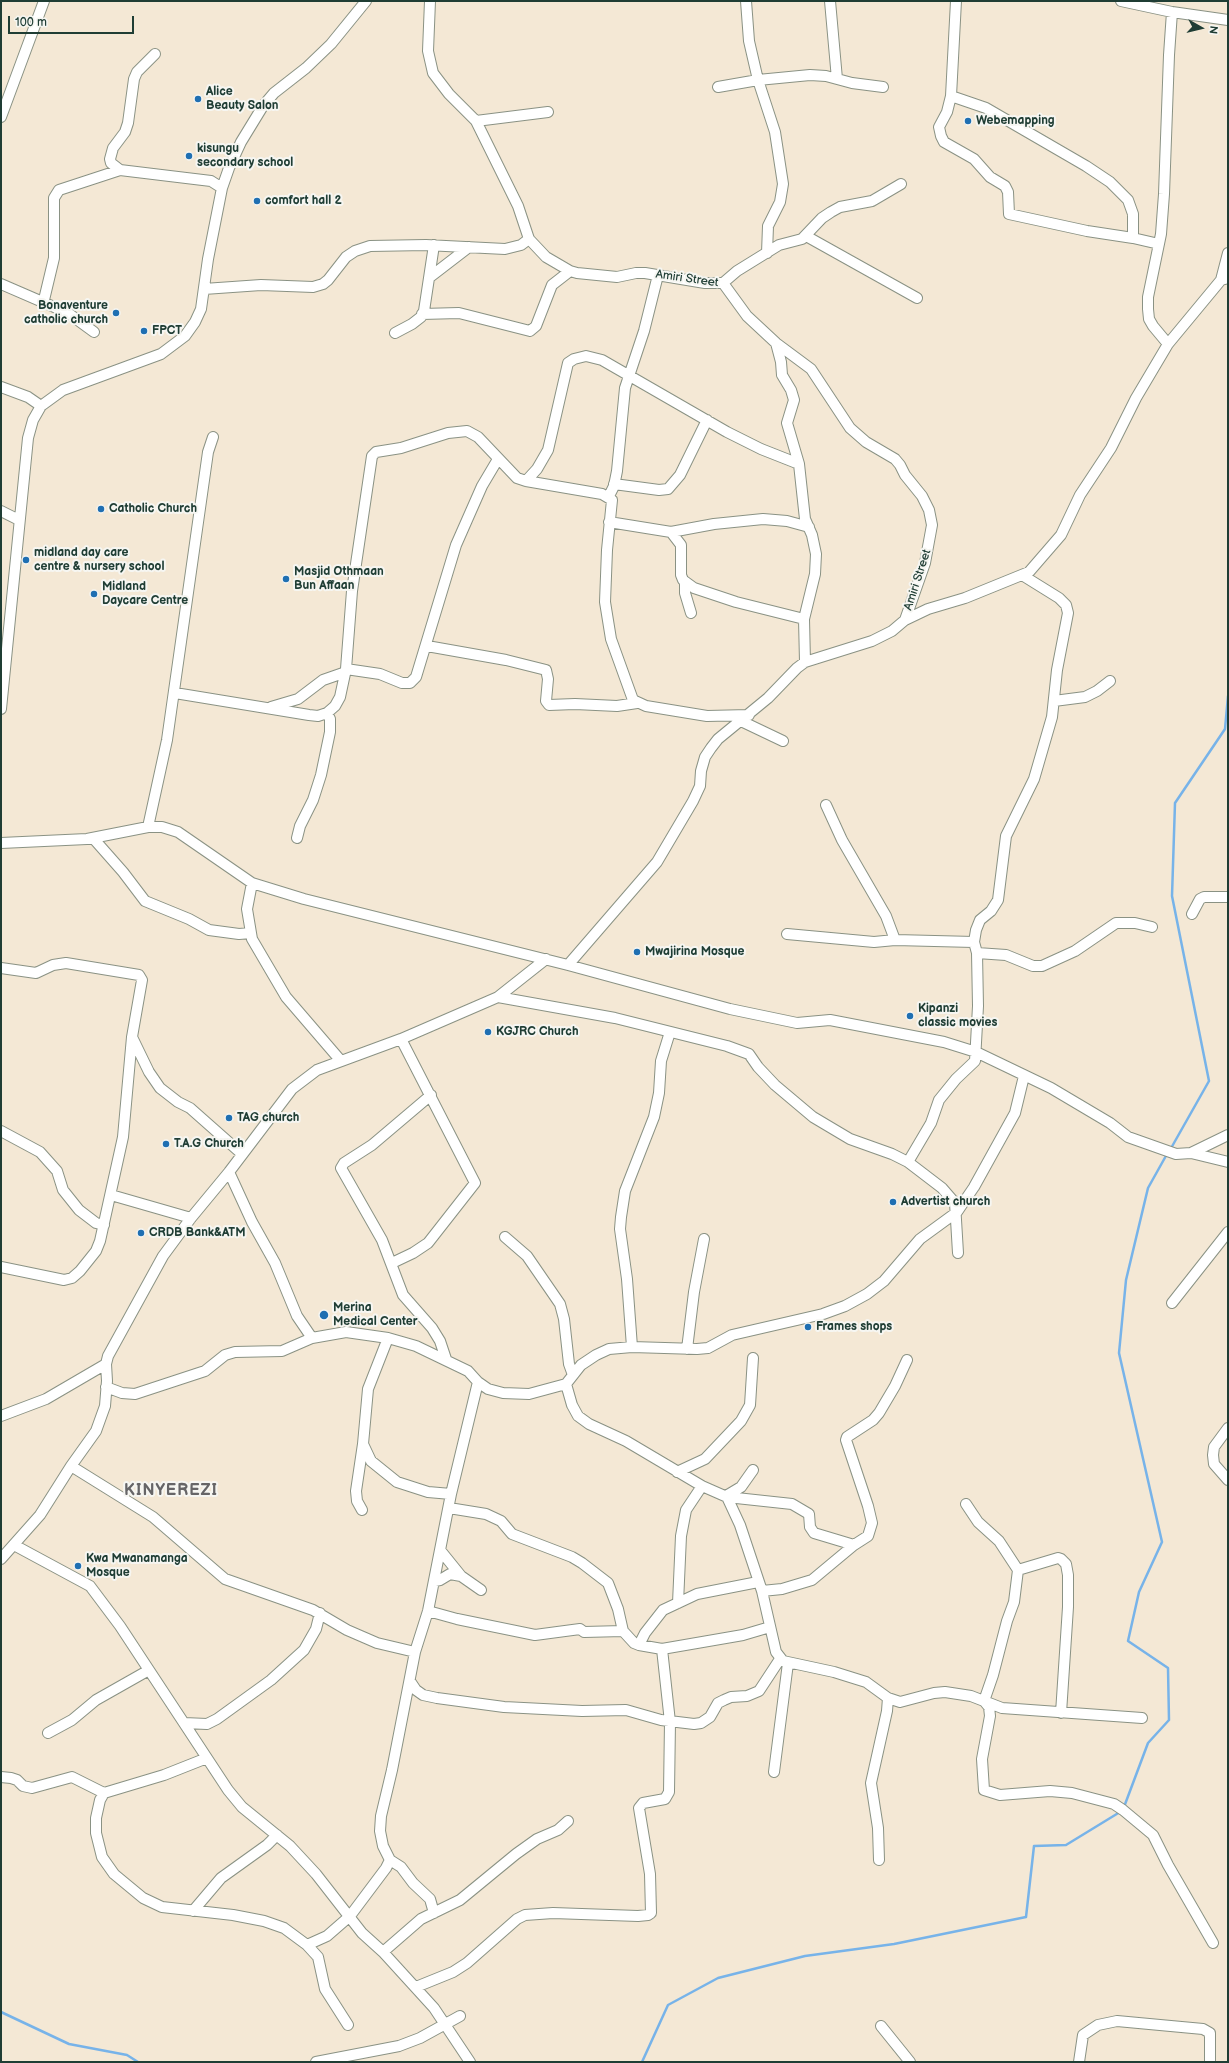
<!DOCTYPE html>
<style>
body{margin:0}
#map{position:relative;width:1229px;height:2063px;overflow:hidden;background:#f4e8d5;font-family:"Balsamiq Sans",sans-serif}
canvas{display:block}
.frame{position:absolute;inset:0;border:2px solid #1f3d34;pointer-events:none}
.north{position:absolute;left:1181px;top:8px;width:40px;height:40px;-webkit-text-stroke:3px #f6f6f2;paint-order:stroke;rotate:98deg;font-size:11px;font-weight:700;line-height:16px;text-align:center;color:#1f3d34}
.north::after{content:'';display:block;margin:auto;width:14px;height:18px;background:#1f3d34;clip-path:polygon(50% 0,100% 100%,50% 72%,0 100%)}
.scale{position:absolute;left:8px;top:16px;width:126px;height:18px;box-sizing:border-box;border:2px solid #1f3d34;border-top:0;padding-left:5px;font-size:12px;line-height:14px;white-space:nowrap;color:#1f3d34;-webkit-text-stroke:3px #f6f6f2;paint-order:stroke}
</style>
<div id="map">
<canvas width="1229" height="2063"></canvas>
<div class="frame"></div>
<div class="north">N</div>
<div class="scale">100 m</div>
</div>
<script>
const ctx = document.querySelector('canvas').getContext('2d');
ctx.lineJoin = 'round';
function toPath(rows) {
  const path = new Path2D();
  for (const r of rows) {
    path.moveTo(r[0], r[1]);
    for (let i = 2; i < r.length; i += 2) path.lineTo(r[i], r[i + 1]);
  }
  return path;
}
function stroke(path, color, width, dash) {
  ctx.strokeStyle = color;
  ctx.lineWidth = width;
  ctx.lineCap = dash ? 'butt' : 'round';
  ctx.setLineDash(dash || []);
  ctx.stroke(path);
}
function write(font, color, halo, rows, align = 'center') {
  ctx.font = font + ' "Balsamiq Sans",sans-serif';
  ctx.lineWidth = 4;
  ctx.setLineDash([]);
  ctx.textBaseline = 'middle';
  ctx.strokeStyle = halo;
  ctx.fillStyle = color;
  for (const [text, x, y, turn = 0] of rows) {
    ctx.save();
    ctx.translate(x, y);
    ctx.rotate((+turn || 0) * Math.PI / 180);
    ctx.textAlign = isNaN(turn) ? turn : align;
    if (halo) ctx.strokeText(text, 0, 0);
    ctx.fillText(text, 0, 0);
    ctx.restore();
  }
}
const stream = toPath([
 [1170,1150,1209,1081,1172,896,1175,803,1225,729,1228,696],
 [1124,1807,1148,1743,1169,1720,1168,1668,1128,1641,1139,1592,1162,1542,1119,1353,1126,1280,1148,1188,1167,1154],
 [1,2012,69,2044,127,2055,138,2062],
 [642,2062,668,2005,718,1978,805,1956,894,1944,1026,1917,1034,1846,1066,1845,1120,1812]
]);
const minor = toPath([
 [430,1,428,51,433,73,449,94,476,121,518,206,529,239,546,257,570,271,577,273,617,277,636,273,645,273,705,283,723,283,747,316,776,343,811,369,850,428,866,442,895,459,900,465,905,475,922,496,929,510,932,525,925,563,905,620],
 [746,1,749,41,758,80,775,132,783,184,780,202,768,226,767,253],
 [830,1,837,79],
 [956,1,951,96,947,112,939,127,941,136,944,142,974,159,990,177,1005,186,1008,192,1009,214,1087,231,1133,238,1159,244],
 [1121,1,1172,12,1228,20],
 [718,87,758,80,810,75,826,76,852,83,883,87],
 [951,96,986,108,1086,166,1110,182,1128,200,1133,214,1133,238],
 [1,117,44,1],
 [476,121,548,112],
 [120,170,111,163,110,159,113,148,125,132,128,123,134,79,137,72,155,54],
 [806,236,917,298],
 [430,277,469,247],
 [1221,280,1228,253],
 [723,283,737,271,779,245,802,239,822,218,831,212,840,207,872,201,901,184],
 [1,284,68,313,94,332],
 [204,289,261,285,313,287,323,284,328,280,346,257,355,251,370,246,426,245,505,249,521,245,529,239],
 [43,304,54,258,54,198,59,190,120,170,211,181,222,188],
 [422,314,459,313,530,331,536,326,552,285,570,271],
 [395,333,412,324,421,317,424,311,434,245],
 [776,343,781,362,782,375,791,390,794,400,787,423,799,464,805,519,812,535,816,554,815,574,804,619,805,662],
 [1168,344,1153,326,1149,319,1148,309,1148,297,1161,234,1164,194,1169,55,1172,12],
 [1,387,28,397,41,406],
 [526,481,537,469,548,450,568,363,574,359,586,356,602,360,727,432,761,449,799,464],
 [614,484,659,490,668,489,680,475,707,420],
 [609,496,614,486,617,471,625,388,644,331,658,275],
 [1,511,19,520],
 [609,522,671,532,681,545,681,575,683,580,694,588,736,602,804,619],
 [671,532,714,524,763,519,787,521,809,527],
 [685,582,685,593,691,613],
 [427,646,506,660,546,670,548,679,546,701,549,705,575,704,617,706,637,703],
 [346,669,380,674,402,683,410,683,416,677,456,545,482,486,498,459],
 [175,693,309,715,318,716,327,713,335,706,340,697,346,669,352,591,372,456,376,452,401,448,448,433,467,431,478,437,517,478,526,481,602,494,612,500,607,550,605,602,611,639,633,700,646,706,707,716,749,715],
 [1054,701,1085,697,1097,691,1110,681],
 [271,707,298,699,323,680,346,672],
 [1,709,28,438,33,420,41,406,63,390,161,354,185,336,195,322,201,309,208,259,222,188,229,168,241,142,263,106,274,93,306,68,331,44,366,1],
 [741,721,783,741],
 [826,805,842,840,886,916,895,940],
 [148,827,167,740,208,452,213,437],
 [93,838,123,872,145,901,189,919,209,930,239,934,251,933],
 [297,838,300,826,313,800,321,775,330,732,330,719,327,713],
 [1,843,87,839,148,827,162,827,178,832,252,883,304,899,568,965,730,1009,797,1023,830,1020,944,1042,976,1052,1051,1088,1110,1123,1128,1137,1176,1154,1191,1153,1228,1135],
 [252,883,247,909,252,939,286,997,341,1061],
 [1192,914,1200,899,1204,897,1228,897],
 [787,934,874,942,895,940,974,942],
 [977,953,1006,955,1033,966,1042,966,1075,951,1116,923,1135,923,1152,927],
 [568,965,657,862,693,801,700,786,701,771,705,757,711,748,718,739,768,698,797,668,805,662,872,641,892,631,905,620,928,609,965,598,1029,572,1061,535,1080,495,1111,448,1136,398,1168,344,1221,280,1228,278],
 [1,968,36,973,53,965,66,963,139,975,142,980,132,1037,123,1137,100,1241,96,1251,80,1271,72,1278,64,1280,1,1267],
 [498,997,615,1018,727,1046,749,1054,758,1067,775,1085,813,1117,850,1139,892,1154,908,1162,942,1188,955,1203,958,1253],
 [132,1037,149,1072,160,1088,178,1102,190,1108,242,1154],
 [431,1095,372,1145,344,1163,341,1168,382,1240,403,1295,432,1328,440,1341,446,1359],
 [1,1131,40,1152,57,1171,63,1190,79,1210,96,1223,104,1225],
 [1191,1153,1228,1162],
 [908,1162,931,1123,939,1100,956,1079,975,1061,978,1006,977,953,974,942,976,930,980,920,991,911,998,900,1006,836,1034,779,1052,717,1057,670,1068,613,1066,605,1059,598,1022,575],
 [229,1172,252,1222,275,1263,297,1316,312,1338],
 [111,1195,191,1218],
 [505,1237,527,1256,560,1304,564,1319,569,1364,573,1375],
 [392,1263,413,1253,428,1243,475,1183,401,1039],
 [1172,1303,1228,1232],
 [388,1338,368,1389,363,1444,371,1461,397,1482,428,1492,451,1494],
 [632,1347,627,1279,620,1229,621,1217,625,1191,654,1117,659,1093,661,1061,670,1032],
 [687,1349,694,1292,704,1239],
 [566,1384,572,1405,578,1416,589,1424,626,1441,702,1486,727,1497,740,1525,762,1591,776,1652,783,1661,834,1672,866,1682,888,1698,900,1702,934,1693,945,1692,971,1696,1002,1708,1142,1718],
 [106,1387,122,1393,135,1394,205,1371,225,1355,235,1352,282,1351,312,1338,346,1332,388,1338,416,1346,468,1371,478,1382,488,1389,503,1393,529,1394,566,1384,581,1365,596,1355,609,1349,632,1347,697,1349,708,1348,732,1335,823,1314,845,1306,867,1294,884,1281,920,1239,957,1212,974,1187,1015,1113,1024,1076],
 [1,1416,46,1399,106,1364],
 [1228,1428,1214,1447,1213,1455,1214,1464,1228,1480],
 [71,1466,153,1517,225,1579,313,1610,347,1630,377,1643,415,1652],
 [677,1472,705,1459,741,1421,750,1405,753,1358],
 [726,1496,741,1487,753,1470],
 [727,1497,792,1504,809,1514,810,1527,814,1533,854,1545],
 [966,1504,978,1522,999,1541,1018,1570,1014,1602,1007,1621,993,1675,984,1701,989,1707,990,1716,982,1759,984,1790,1000,1795,1050,1791,1072,1793,1114,1804,1123,1810,1153,1835,1168,1865,1213,1943],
 [449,1508,486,1514,501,1521,512,1534,572,1557,582,1563,608,1583,618,1609,623,1631,634,1643,639,1645,662,1649,743,1635,770,1627],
 [362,1510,357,1501,356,1491,363,1444],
 [14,1545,90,1586,120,1626,228,1790,242,1807,290,1846,316,1874,362,1933,383,1952,434,2008,470,2062],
 [440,1550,461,1576,481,1590],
 [1,1559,40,1515,71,1466,96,1431,105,1406,107,1381,106,1364,108,1356,163,1256,191,1218,229,1172,292,1089,317,1070,401,1039,498,997,546,959],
 [1018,1570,1058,1558,1061,1559,1066,1564,1068,1575,1068,1607,1061,1713],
 [435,1581,440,1580,450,1574,461,1576],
 [762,1591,782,1589,812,1580,854,1545,868,1536,872,1523,868,1506,846,1440,847,1437,873,1420,879,1413,895,1386,907,1360],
 [678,1603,681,1536,686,1510,702,1486],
 [428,1611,457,1619,535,1635,580,1629,584,1632,623,1631],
 [639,1645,645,1633,663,1610,697,1594,758,1582],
 [410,1681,416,1690,423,1695,437,1698,504,1707,582,1711,626,1710,661,1720,694,1724,701,1723,710,1717,718,1703,724,1700,731,1697,747,1696,759,1691,780,1659],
 [184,1723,207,1724,217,1719,271,1680,304,1650,316,1629,320,1613],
 [48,1733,72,1720,96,1700,149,1670],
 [774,1772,788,1663],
 [1,1777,11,1778,17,1780,23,1786,32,1788,72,1777,104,1793,164,1775,207,1758],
 [104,1793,100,1800,96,1818,96,1833,102,1857,114,1874,143,1898,162,1907,233,1915,264,1921,284,1928,307,1945,327,1936,350,1916,386,1868,390,1860],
 [879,1860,878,1828,871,1783,887,1711,888,1698],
 [193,1911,221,1878,267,1845,277,1835],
 [434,1913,430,1899,413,1883,401,1867,390,1860,383,1846,380,1831,381,1816,392,1770,415,1652,428,1611,451,1494,478,1382],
 [307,1945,318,1957,325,1989,348,2025],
 [383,1952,421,1919,460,1900,516,1854,537,1839,558,1830,568,1821],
 [416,1987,453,1972,467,1963,517,1919,525,1915,553,1913,638,1916,648,1915,651,1913,650,1874,639,1808,643,1803,665,1799,669,1792,670,1722,662,1649],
 [881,2026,910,2062],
 [316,2062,399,2046,420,2038,460,2016],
 [1079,2062,1083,2035,1098,2025,1117,2021,1203,2029,1210,2033,1210,2062]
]);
const markers = [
 [198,99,4,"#1f6fb2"],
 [968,121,4,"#1f6fb2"],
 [189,156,4,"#1f6fb2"],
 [257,201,4,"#1f6fb2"],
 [116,313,4,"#1f6fb2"],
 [144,331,4,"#1f6fb2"],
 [101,509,4,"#1f6fb2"],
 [26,560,4,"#1f6fb2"],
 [286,579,4,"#1f6fb2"],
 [94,594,4,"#1f6fb2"],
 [637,952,4,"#1f6fb2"],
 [910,1016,4,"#1f6fb2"],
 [488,1032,4,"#1f6fb2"],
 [229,1118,4,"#1f6fb2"],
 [166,1144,4,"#1f6fb2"],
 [893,1202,4,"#1f6fb2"],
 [141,1233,4,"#1f6fb2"],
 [324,1315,5,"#1f6fb2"],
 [808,1327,4,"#1f6fb2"],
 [78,1566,4,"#1f6fb2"]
];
const poiNames = [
 ["Alice",206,92],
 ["Beauty Salon",206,106],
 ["Webemapping",976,121],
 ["kisungu",197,149],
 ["secondary school",197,163],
 ["comfort hall 2",265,201],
 ["Bonaventure",108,306,"right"],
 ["catholic church",108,320,"right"],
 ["FPCT",152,331],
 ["Catholic Church",109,509],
 ["midland day care",34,553],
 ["centre & nursery school",34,567],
 ["Masjid Othmaan",294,572],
 ["Bun Affaan",294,586],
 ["Midland",102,587],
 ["Daycare Centre",102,601],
 ["Mwajirina Mosque",645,952],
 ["Kipanzi",918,1009],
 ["classic movies",918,1023],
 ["KGJRC Church",496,1032],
 ["TAG church",237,1118],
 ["T.A.G Church",174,1144],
 ["Advertist church",901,1202],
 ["CRDB Bank&ATM",149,1233],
 ["Merina",333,1308],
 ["Medical Center",333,1322],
 ["Frames shops",816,1327],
 ["Kwa Mwanamanga",86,1559],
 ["Mosque",86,1573]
];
const streetNames = [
 ["Amiri Street",687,279,8],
 ["Amiri Street",918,580,-72]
];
const districtNames = [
 ["KINYEREZI",171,1491]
];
stroke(stream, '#77b3e9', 2.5);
stroke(minor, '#8a9284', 12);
stroke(minor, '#fff', 10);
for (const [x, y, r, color] of markers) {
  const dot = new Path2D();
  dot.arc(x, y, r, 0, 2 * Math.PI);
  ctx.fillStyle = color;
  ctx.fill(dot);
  stroke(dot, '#f6f6f2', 1.5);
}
write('bold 12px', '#1f3d34', '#f6f6f2', poiNames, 'left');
write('12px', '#1f3d34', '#f6f6f2', streetNames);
ctx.letterSpacing = '1px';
write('bold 16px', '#666567', '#f6f6f2', districtNames);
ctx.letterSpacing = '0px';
</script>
